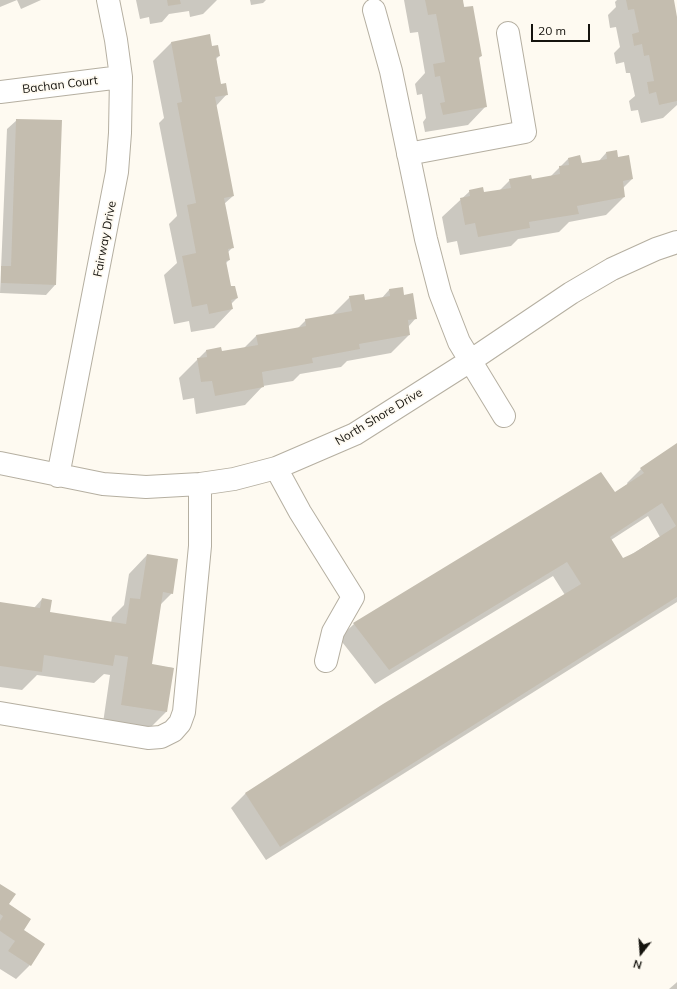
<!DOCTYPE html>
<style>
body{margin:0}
#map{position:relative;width:677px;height:989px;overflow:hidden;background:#fefaf1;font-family:Mulish,sans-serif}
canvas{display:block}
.north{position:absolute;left:621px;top:933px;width:40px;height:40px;-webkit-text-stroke:3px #fefaf1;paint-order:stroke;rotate:197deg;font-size:11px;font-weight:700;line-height:16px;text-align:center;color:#15130e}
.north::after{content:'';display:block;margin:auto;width:14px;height:18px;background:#15130e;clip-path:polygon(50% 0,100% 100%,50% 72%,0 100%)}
.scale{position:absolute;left:531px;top:24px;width:59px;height:18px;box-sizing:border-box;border:2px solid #15130e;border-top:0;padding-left:5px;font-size:12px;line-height:14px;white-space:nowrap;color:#15130e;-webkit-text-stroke:3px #fefaf1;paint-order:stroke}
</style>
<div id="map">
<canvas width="677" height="989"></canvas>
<div class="north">N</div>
<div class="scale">20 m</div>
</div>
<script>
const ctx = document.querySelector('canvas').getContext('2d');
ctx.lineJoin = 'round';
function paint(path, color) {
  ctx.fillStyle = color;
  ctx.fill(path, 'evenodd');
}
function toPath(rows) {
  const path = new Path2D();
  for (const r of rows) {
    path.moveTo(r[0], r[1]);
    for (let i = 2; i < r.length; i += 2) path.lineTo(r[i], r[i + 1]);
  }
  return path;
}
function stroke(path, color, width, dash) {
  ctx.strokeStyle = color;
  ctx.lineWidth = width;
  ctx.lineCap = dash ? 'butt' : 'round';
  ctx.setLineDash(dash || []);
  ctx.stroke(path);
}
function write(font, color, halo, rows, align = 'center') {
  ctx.font = font + ' Mulish,sans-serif';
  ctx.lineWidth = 3.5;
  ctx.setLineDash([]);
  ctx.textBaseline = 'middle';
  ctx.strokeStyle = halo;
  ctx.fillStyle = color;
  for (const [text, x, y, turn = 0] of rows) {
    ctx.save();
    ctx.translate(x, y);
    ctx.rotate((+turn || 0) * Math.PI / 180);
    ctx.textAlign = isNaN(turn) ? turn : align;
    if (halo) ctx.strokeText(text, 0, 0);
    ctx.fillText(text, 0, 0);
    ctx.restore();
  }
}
const shadow = toPath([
 [0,0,17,0,0,7],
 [17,0,41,0,21,9],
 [136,0,217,0,203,14,190,17,189,11,169,14,162,22,150,24,149,17,140,19],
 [250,0,266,0,263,3,251,5],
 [404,0,462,0,481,56,478,59,486,106,468,125,425,132,423,122,426,118,422,94,417,95,415,84,425,73,418,32,410,33],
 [617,0,673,0,677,22,677,105,663,118,641,123,638,110,631,111,629,101,635,96,630,73,626,73,624,62,616,64,614,53,620,47,616,27,610,28,608,15,616,7,615,2],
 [209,36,211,47,219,56,216,59,220,85,227,94,216,106,233,196,224,204,233,247,228,252,229,260,225,264,230,287,237,298,231,304,232,309,214,328,191,332,189,321,174,324,164,275,177,263,169,224,177,216,159,123,164,118,153,61,171,43],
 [17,120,55,285,46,295,0,293,7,129],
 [606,153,617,158,632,179,623,188,624,197,606,215,569,222,559,232,518,239,511,246,460,255,457,241,447,243,442,217,470,191,483,193,499,191,510,180,531,180,550,177,568,159,581,164,598,162],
 [402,288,403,296,416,318,408,327,409,335,391,353,347,361,341,367,300,374,293,381,263,386,245,405,196,414,194,398,183,400,179,378,207,350,221,352,244,348,256,336,297,329,306,320,331,316,350,297,364,302,381,299,389,290],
 [677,444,677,602,266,860,231,808,245,794,565,595,553,576,375,684,339,638,354,624,601,473,614,494,628,485,627,483,641,469],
 [648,516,660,537,622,560,611,540],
 [147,555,172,593,160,605,151,665,173,668,166,712,148,730,103,723,110,675,104,674,94,683,37,675,22,690,0,687,0,603,34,608,42,599,49,613,111,623,112,617,124,605,129,574],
 [0,885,8,905,23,931,30,965,16,979,0,969],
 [677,982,677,989,669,989,676,983]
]);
const building = toPath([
 [167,0,180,0,181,4,168,6],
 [425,0,463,0,464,7,473,6,482,56,479,57,487,107,443,115,440,103,445,102,440,76,435,77,433,64,445,62,436,14,428,15],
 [626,0,674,0,677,17,677,101,659,105,656,92,649,94,647,82,654,81,649,55,644,56,642,44,634,46,632,34,639,32,634,9,628,10],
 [210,34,212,46,218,45,220,56,216,57,221,84,226,83,228,95,215,97,234,196,224,198,234,248,228,249,230,260,226,261,231,286,235,286,238,298,231,300,233,309,209,314,207,304,192,307,182,256,196,253,187,205,196,203,177,103,182,102,171,42],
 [16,119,62,120,56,285,1,283,1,266,11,266],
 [617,150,618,157,629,155,633,179,623,181,625,197,577,206,579,214,529,222,530,228,478,237,475,223,465,225,460,198,470,196,469,190,483,187,484,192,511,188,509,179,531,175,532,179,560,174,559,166,569,165,568,158,580,155,582,163,607,159,606,152],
 [403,287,404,295,413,293,417,319,408,320,410,335,359,344,360,349,312,358,313,363,262,372,264,387,215,396,212,381,201,382,197,358,207,357,206,350,221,347,222,351,258,345,256,335,306,326,305,319,352,311,349,296,364,294,365,300,390,296,389,289],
 [677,443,677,597,280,847,245,793,383,704,581,584,567,562,389,670,353,623,601,472,615,492,644,473,640,468],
 [662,503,676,526,634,553,623,558,610,537],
 [147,554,178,559,173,594,163,592,152,664,174,668,167,712,121,705,128,657,115,655,113,666,44,655,42,672,0,666,0,602,40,608,42,598,52,600,50,612,126,624,130,598,140,599],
 [0,884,16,894,9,904,31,919,24,930,45,944,31,966,8,951,15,941,0,931,0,921,3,916,0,914]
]);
const minor = toPath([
 [374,10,391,71,426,239,440,293,459,342,504,416],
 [0,92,121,77],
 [408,154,525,132,508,33],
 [0,463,103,484,146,487,200,484,234,479,276,468,355,434,470,361,571,293,612,269,656,249,677,242],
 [276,468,300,512,353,597,333,632,326,661],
 [58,476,117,172,120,133,121,77,116,40,108,0],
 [0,713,148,738,161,737,173,731,180,723,184,712,200,546,200,484]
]);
const streetNames = [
 ["Bachan Court",60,85,-7],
 ["Fairway Drive",105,239,-79],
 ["North Shore Drive",379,417,-31]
];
paint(shadow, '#0003');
paint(building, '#c4bdaf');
stroke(minor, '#b5afa1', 24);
stroke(minor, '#fff', 22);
write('12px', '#15130e', '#fefaf1', streetNames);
</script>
